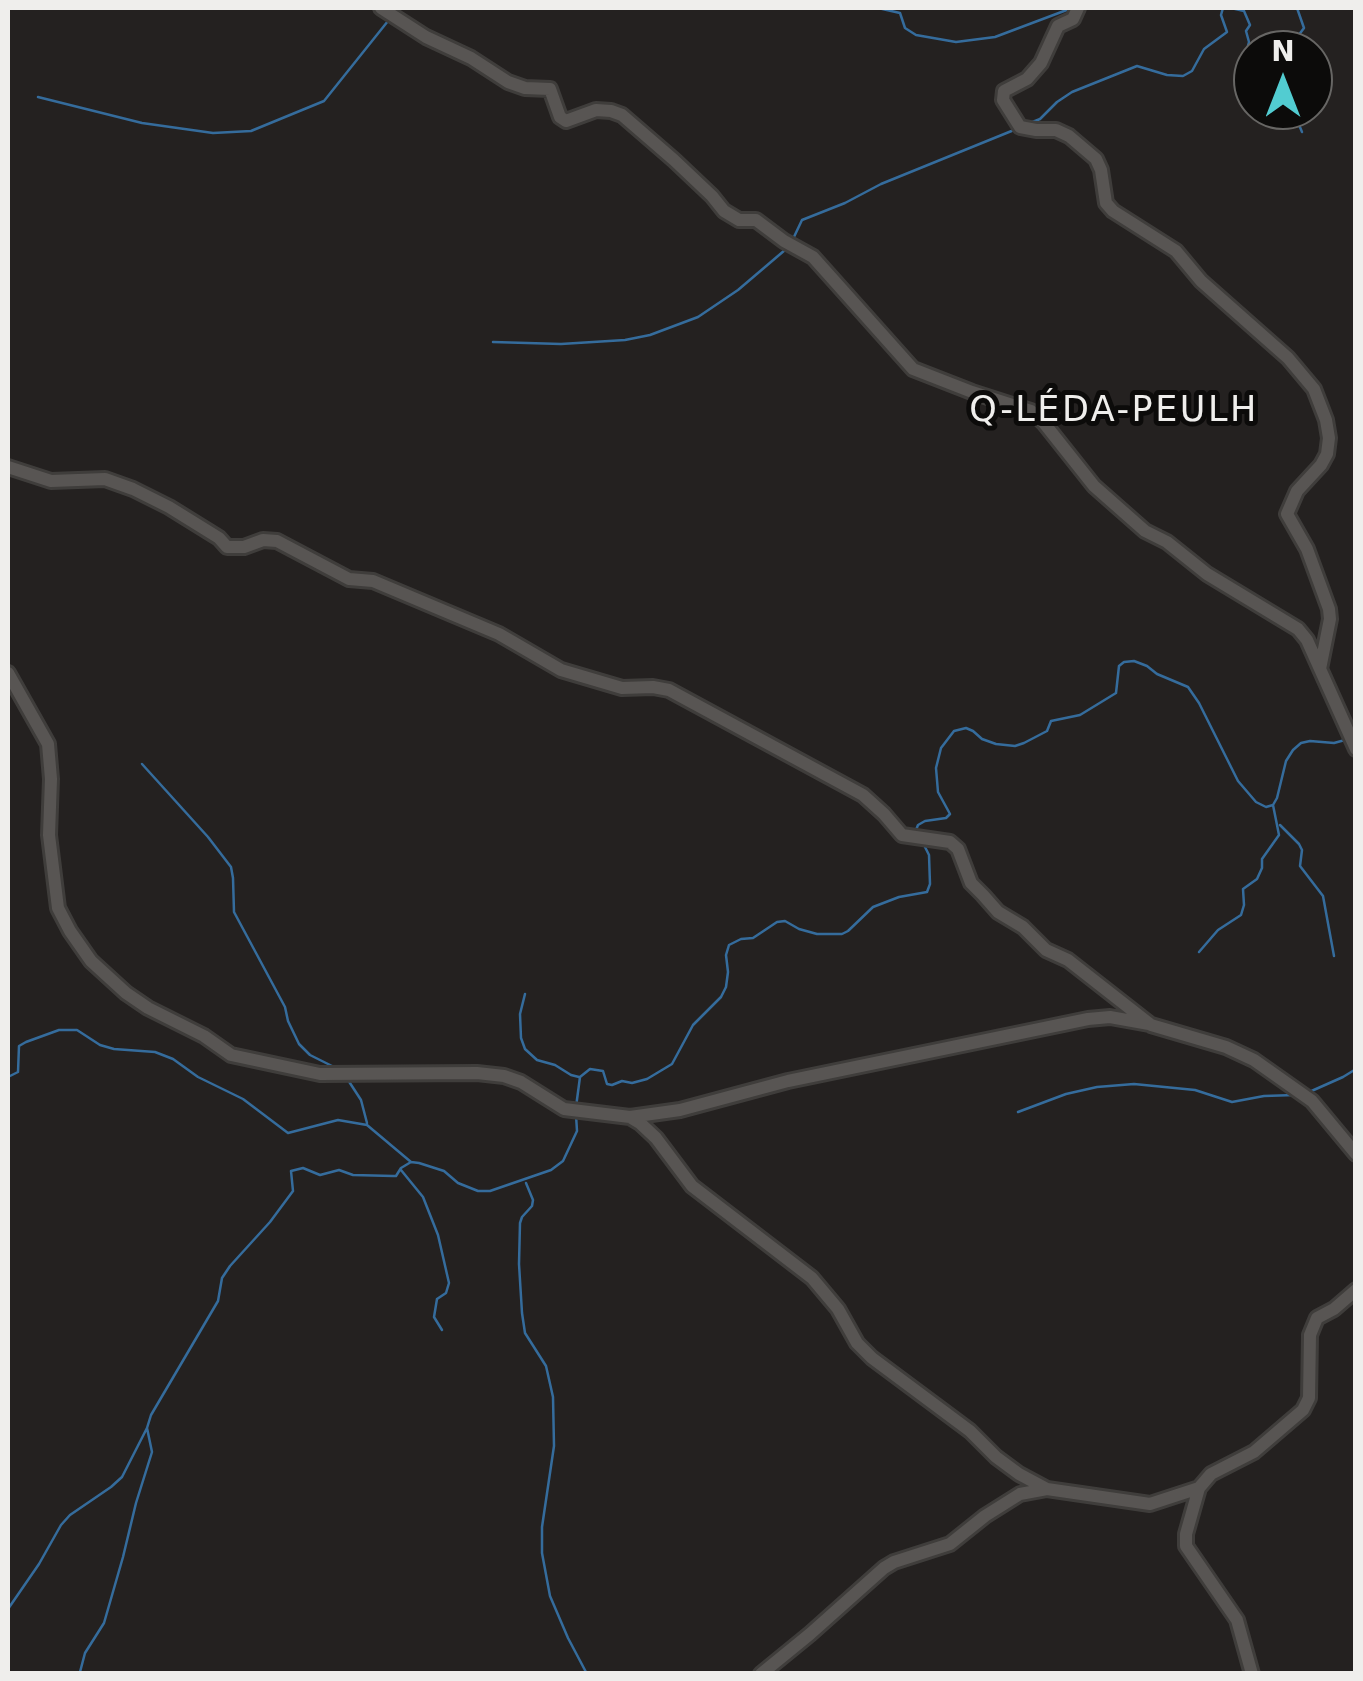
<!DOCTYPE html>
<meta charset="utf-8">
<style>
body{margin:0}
#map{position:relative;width:1363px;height:1681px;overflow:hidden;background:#242120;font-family:"DejaVu Sans",sans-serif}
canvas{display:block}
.frame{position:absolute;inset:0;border:10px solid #efeeec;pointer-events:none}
.north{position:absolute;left:1233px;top:30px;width:100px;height:100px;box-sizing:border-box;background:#0c0b0a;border:2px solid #676664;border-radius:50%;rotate:0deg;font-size:28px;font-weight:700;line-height:40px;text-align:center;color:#efeeec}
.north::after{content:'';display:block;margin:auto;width:35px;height:45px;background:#52ccd1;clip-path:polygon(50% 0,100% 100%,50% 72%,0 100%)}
</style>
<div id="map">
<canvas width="1363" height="1681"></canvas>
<div class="frame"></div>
<div class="north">N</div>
</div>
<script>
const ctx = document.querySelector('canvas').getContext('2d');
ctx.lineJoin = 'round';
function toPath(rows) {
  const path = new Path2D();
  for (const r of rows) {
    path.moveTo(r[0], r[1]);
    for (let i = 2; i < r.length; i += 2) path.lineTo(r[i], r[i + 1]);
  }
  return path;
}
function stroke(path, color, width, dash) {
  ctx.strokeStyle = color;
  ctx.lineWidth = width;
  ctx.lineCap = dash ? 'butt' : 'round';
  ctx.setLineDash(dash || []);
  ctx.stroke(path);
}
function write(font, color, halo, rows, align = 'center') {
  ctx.font = font + ' "DejaVu Sans",sans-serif';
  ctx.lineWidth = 10;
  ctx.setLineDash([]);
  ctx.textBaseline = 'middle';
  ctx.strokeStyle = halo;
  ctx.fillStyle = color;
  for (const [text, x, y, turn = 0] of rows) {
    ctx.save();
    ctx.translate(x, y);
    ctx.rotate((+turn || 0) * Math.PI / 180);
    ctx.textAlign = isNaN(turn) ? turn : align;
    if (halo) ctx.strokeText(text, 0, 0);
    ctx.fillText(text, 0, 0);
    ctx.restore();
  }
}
const stream = toPath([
 [878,8,900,13,905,28,916,35,956,42,995,37,1072,8],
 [1231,8,1244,11,1250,25,1246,31,1249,42,1242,69],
 [1297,50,1295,40,1304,28,1297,8],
 [38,97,142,123,213,133,251,131,324,101,388,21],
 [1298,110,1297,120,1302,132],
 [1030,123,1040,119,1057,102,1072,92,1137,66,1167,75,1183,76,1192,71,1204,49,1227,32,1221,15,1223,8],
 [793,239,802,220,845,203,881,184,1014,130],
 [493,342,561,344,625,340,650,335,698,317,738,290,785,250],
 [142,764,208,837,231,867,233,878,234,912,285,1007,288,1021,299,1044,310,1055,336,1068],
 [1280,825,1299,844,1302,850,1300,866,1323,896,1334,956],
 [918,834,916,830,918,825,925,821,946,818,950,814,938,792,936,768,941,748,954,731,966,728,973,731,982,739,996,744,1015,746,1024,743,1047,731,1051,721,1080,715,1116,693,1119,666,1124,662,1134,661,1147,666,1157,674,1188,687,1199,703,1238,781,1256,802,1266,807,1273,805,1277,798,1286,761,1293,750,1301,743,1310,741,1334,743,1345,740],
 [1199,952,1218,930,1241,915,1244,905,1243,889,1257,879,1262,868,1262,859,1279,835,1273,805],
 [525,994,520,1014,521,1038,525,1049,537,1060,555,1065,571,1075,579,1077],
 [8,1077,18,1072,19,1046,26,1042,59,1030,77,1030,100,1045,114,1049,155,1052,173,1059,198,1077,243,1099,288,1133,338,1120,367,1125,411,1162],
 [348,1080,361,1100,367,1123],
 [1307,1093,1343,1077,1356,1069],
 [576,1107,580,1077,590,1069,603,1071,607,1084,612,1085,622,1081,632,1083,647,1079,672,1064,693,1025,721,997,726,987,728,972,726,955,729,945,741,939,753,938,777,922,785,921,799,929,817,934,842,934,848,931,873,907,899,897,927,892,930,884,929,855,924,845],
 [1018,1112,1066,1094,1097,1087,1134,1084,1195,1090,1232,1102,1264,1096,1295,1095],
 [401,1170,423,1197,438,1235,449,1283,446,1293,437,1299,434,1317,442,1330],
 [526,1183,533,1200,532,1206,522,1217,520,1223,519,1264,522,1313,525,1333,546,1366,553,1397,554,1446,542,1527,542,1553,550,1596,568,1638,587,1674],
 [8,1609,39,1564,61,1525,70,1515,111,1487,122,1477,147,1428],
 [80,1672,85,1653,104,1623,123,1557,136,1503,152,1452,147,1428,151,1415,218,1301,222,1278,230,1266,270,1222,293,1191,291,1171,303,1168,320,1175,339,1170,353,1175,393,1176,396,1176,401,1168,411,1162,419,1163,444,1171,458,1183,478,1191,490,1191,551,1170,563,1161,577,1131,576,1115]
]);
const minor = toPath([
 [381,8,426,37,471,58,508,82,525,88,550,89,560,117,566,121,596,110,611,111,622,115,674,160,712,196,724,211,739,220,756,220,784,241,813,257,913,369,972,392,1031,411,1044,423,1094,486,1145,531,1167,542,1207,574,1298,629,1307,640,1356,749],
 [1078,8,1073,19,1058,26,1041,63,1027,79,1004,91,1003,100,1020,127,1036,130,1056,130,1069,136,1096,159,1101,170,1106,203,1113,211,1176,251,1201,281,1288,358,1314,389,1326,420,1329,438,1327,454,1321,465,1297,491,1287,514,1307,549,1329,609,1330,619,1320,669],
 [8,467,51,481,105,479,133,489,169,507,219,538,227,547,244,547,263,540,277,541,349,579,373,581,499,634,561,670,622,688,653,687,669,690,863,795,884,814,902,835,950,842,958,849,971,883,983,895,998,912,1023,927,1046,950,1068,960,1151,1025,1226,1047,1254,1060,1312,1101,1356,1154],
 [8,673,48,744,51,779,49,835,58,908,70,931,91,961,126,993,148,1008,204,1036,231,1055,320,1074,477,1073,504,1076,521,1082,564,1109,630,1117,640,1123,656,1138,692,1186,812,1278,838,1309,857,1343,872,1358,970,1431,996,1457,1019,1474,1047,1489],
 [630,1117,680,1110,788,1081,1088,1019,1110,1017,1149,1024],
 [1199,1488,1186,1534,1186,1546,1237,1620,1252,1674],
 [761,1674,810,1634,884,1568,894,1562,950,1544,985,1516,1020,1494,1047,1489,1150,1504,1199,1488,1211,1474,1254,1452,1303,1410,1309,1398,1310,1335,1317,1318,1334,1309,1356,1290]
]);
const quarterNames = [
 ["Q-LÉDA-PEULH",1114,412]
];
stroke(stream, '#356c9c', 2.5);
stroke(minor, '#3f3d3b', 18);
stroke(minor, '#585553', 12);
ctx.letterSpacing = '2.5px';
write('35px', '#efeeec', '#0c0b0a', quarterNames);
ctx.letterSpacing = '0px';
</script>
